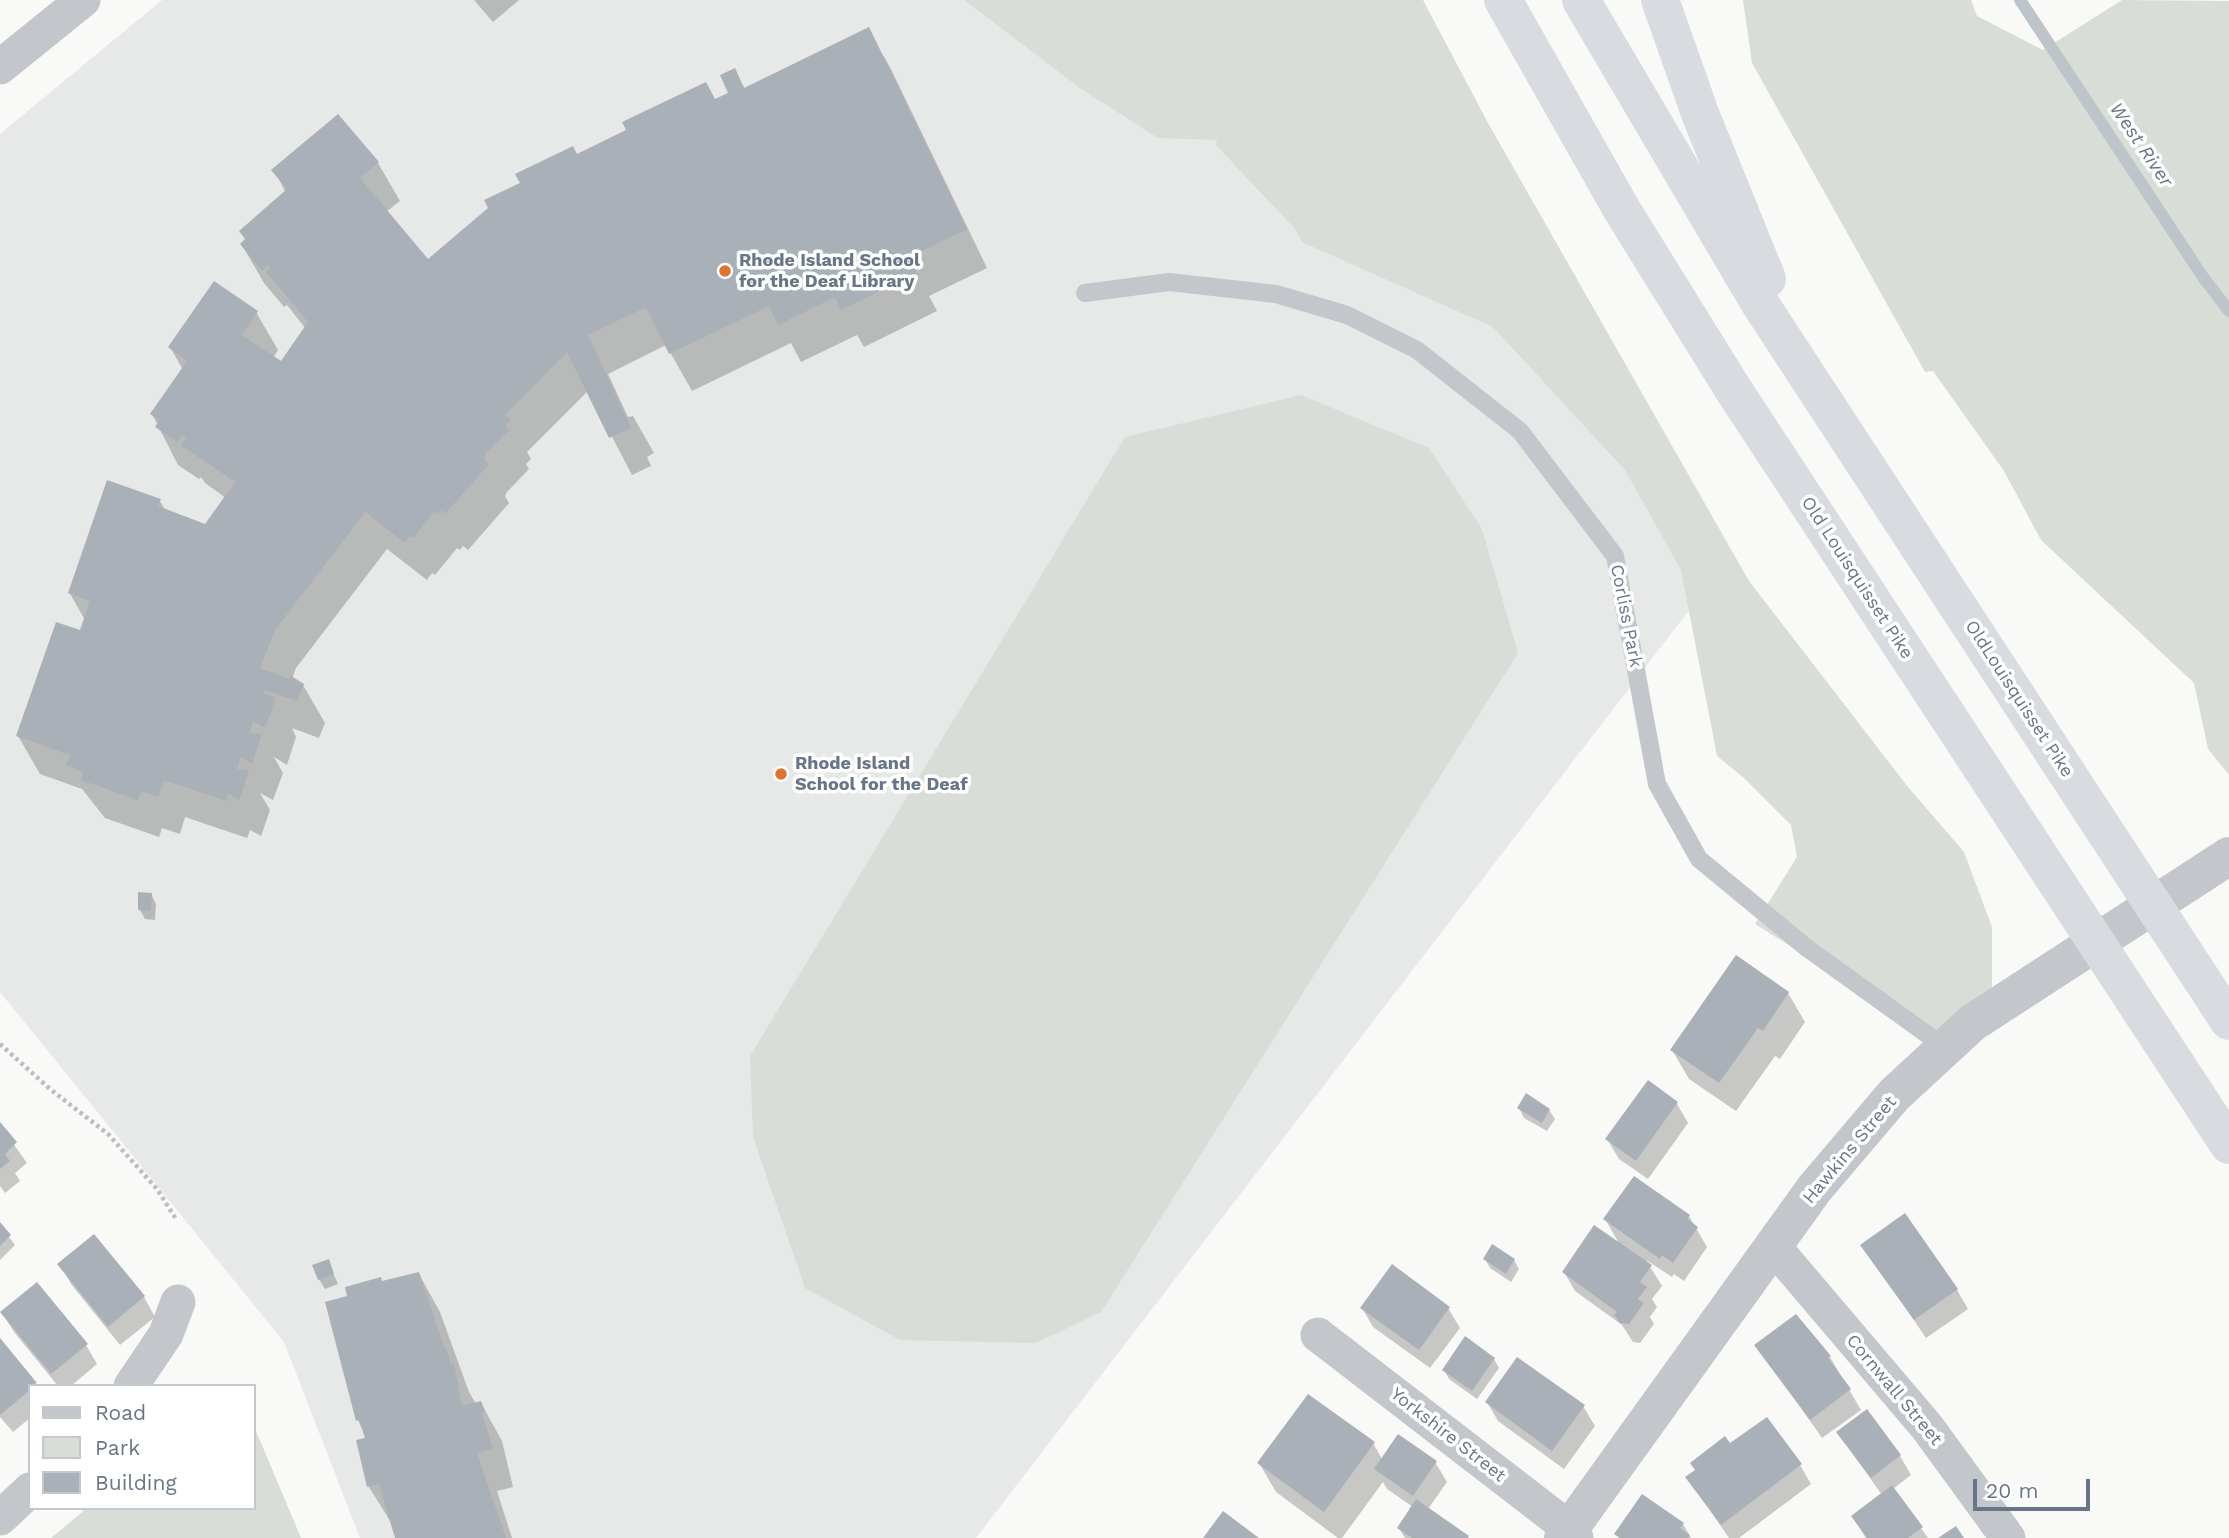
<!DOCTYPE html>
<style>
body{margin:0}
#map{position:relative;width:2229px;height:1538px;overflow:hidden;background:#f9f9f7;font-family:"Work Sans",sans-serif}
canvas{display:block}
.legend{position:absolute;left:28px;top:1384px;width:228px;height:126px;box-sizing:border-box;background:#fff;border:2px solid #c3c8cf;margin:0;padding:9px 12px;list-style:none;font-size:21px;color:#697687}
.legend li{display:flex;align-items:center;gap:14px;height:35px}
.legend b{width:35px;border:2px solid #c3c8cf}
.scale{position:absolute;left:1973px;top:1479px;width:117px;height:32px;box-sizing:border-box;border:4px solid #697687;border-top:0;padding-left:9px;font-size:21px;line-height:24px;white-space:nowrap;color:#697687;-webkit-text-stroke:5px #fff;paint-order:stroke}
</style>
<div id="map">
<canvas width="2229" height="1538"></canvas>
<ul class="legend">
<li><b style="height:9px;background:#c3c6ca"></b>Road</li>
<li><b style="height:19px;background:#d8ded7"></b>Park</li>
<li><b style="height:19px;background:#a9b0b8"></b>Building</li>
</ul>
<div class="scale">20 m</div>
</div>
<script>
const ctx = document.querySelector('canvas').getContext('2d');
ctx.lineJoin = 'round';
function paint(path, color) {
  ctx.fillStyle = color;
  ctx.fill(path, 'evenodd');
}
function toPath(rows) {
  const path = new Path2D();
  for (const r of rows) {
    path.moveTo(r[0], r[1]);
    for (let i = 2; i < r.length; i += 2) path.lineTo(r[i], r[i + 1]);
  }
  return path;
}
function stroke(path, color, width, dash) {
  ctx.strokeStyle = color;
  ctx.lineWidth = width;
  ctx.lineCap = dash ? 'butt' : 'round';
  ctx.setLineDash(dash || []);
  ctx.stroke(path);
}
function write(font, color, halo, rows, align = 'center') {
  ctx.font = font + ' "Work Sans",sans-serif';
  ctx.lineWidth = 7;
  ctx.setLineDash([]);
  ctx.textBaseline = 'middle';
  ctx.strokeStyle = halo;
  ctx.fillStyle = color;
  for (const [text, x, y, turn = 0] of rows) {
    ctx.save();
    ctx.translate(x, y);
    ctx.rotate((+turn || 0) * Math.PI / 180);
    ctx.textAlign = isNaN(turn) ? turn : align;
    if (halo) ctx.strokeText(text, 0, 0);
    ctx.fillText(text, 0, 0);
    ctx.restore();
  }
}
const built = toPath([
 [162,0,1347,0,1730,557,976,1538,360,1538,284,1342,0,992,0,134]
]);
const green = toPath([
 [964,0,1423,0,1488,123,1749,581,1908,787,1964,852,1992,927,1992,1001,1939,1039,1755,924,1797,857,1791,825,1744,778,1717,756,1681,570,1625,470,1493,327,1302,242,1295,229,1216,145,1217,140,1158,138,1080,88],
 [1743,0,1971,0,1977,16,2043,50,2122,0,2229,1,2229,775,2208,749,2194,683,2041,540,2004,471,1933,371,1925,372,1752,63],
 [1301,395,1429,448,1482,529,1518,653,1101,1312,1036,1343,900,1340,805,1288,753,1137,750,1056,1125,437],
 [254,1426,301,1538,51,1538,87,1508,254,1508]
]);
const shadow = toPath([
 [474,0,519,0,493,22],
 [868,30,890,67,987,268,929,296,937,311,864,347,857,335,801,362,791,343,692,391,666,345,608,374,628,417,633,416,654,453,647,457,651,466,632,475,588,391,527,452,531,459,526,464,529,469,507,492,505,496,509,503,468,550,463,546,460,550,457,548,435,575,432,573,427,580,387,549,296,668,292,679,303,685,325,723,319,738,292,728,296,737,287,765,274,757,283,773,273,800,260,793,270,810,261,836,250,830,247,838,185,817,180,834,162,828,159,837,105,818,82,789,40,774,18,736,81,632,85,620,69,592,160,501,165,510,206,526,226,498,205,483,201,477,199,479,178,465,152,414,183,370,170,347,256,312,278,350,273,358,281,364,306,329,287,305,284,307,264,283,242,245,286,193,274,170,338,116,378,163,400,201,386,212,428,261,577,156,730,94,734,70,745,89],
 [151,894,156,904,155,920,145,919,140,910],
 [1788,993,1805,1022,1780,1059,1775,1056,1736,1111,1689,1079,1672,1050],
 [1648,1083,1677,1104,1688,1123,1648,1179,1619,1159,1607,1139],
 [1519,1108,1549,1110,1555,1119,1547,1131,1524,1118],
 [0,1125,27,1163,15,1173,20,1181,5,1193,0,1186],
 [1689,1216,1707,1247,1684,1281,1674,1274,1672,1277,1646,1260,1662,1286,1652,1299,1657,1307,1650,1317,1654,1324,1640,1343,1633,1342,1622,1325,1575,1291,1564,1272,1620,1245,1605,1219],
 [0,1225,15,1245,0,1260],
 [94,1236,144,1297,155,1317,120,1345,71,1284,60,1264],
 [1863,1245,1957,1290,1968,1309,1926,1338],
 [1485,1259,1514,1260,1519,1269,1511,1282,1490,1268],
 [328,1261,338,1284,325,1289,319,1279],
 [419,1274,440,1312,469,1392,476,1404,481,1403,502,1441,513,1487,497,1491,512,1538,396,1538,392,1524,369,1487,358,1441,367,1439,358,1420,382,1283],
 [1362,1308,1448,1308,1460,1328,1430,1368,1373,1327],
 [2,1313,86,1345,97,1364,71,1386,58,1386,14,1332],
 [1796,1317,1830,1357,1861,1410,1822,1438,1757,1345],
 [0,1341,37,1386,30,1386,30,1418,13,1432,0,1417],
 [1494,1359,1499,1368,1477,1399,1449,1379,1444,1370],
 [1487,1402,1583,1406,1595,1426,1564,1469,1498,1421],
 [1838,1433,1900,1456,1911,1475,1893,1489,1928,1538,1866,1538,1853,1517,1882,1495],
 [1373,1443,1382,1459,1435,1462,1447,1482,1428,1509,1469,1538,1405,1538,1399,1528,1413,1507,1387,1489,1383,1482,1342,1538,1338,1538,1276,1492,1259,1463],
 [1730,1445,1800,1465,1811,1484,1739,1538,1729,1538,1687,1477],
 [1683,1524,1691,1538,1619,1538,1616,1534]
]);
const stream = toPath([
 [2020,0,2203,277,2229,311]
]);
const building = toPath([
 [869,27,967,229,909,257,916,273,841,310,835,297,778,325,769,306,669,354,646,307,588,335,631,428,609,438,567,352,505,415,511,420,505,426,509,430,486,453,484,459,489,464,445,514,441,510,438,513,435,511,413,538,410,536,405,543,365,512,275,630,260,668,289,679,291,676,304,684,297,701,265,690,264,694,276,697,265,728,253,721,249,733,262,734,252,764,241,757,237,769,249,770,239,800,228,793,226,801,164,780,158,797,141,791,138,800,81,780,83,772,66,765,70,755,16,736,56,622,80,630,90,601,68,593,107,480,161,499,158,506,205,524,235,482,181,445,186,438,182,435,177,442,155,427,159,420,150,414,187,361,168,347,214,281,258,311,242,335,281,361,308,322,266,272,271,268,268,265,262,271,240,244,245,239,239,231,287,189,271,170,338,114,379,162,360,178,428,259,488,208,484,200,520,183,515,174,573,146,577,154,626,130,622,122,706,82,715,99,728,93,720,75,735,68,744,88],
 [138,892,152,893,151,911,138,910],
 [1736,955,1789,992,1763,1031,1758,1028,1719,1083,1670,1050],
 [1648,1080,1678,1102,1636,1161,1605,1139],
 [1526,1093,1550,1109,1542,1123,1517,1108],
 [0,1122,17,1142,5,1154,10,1161,0,1169],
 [1634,1176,1690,1215,1687,1219,1698,1227,1673,1263,1662,1255,1660,1259,1603,1219],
 [1905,1213,1958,1289,1914,1320,1860,1245],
 [0,1222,11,1235,0,1246],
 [1594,1225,1652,1265,1640,1282,1647,1287,1638,1299,1644,1303,1629,1324,1620,1323,1614,1315,1617,1312,1562,1272],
 [94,1234,145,1296,108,1327,57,1264],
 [1492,1244,1515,1259,1506,1274,1483,1259],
 [329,1259,334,1274,318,1280,312,1265],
 [1392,1264,1450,1307,1419,1350,1360,1308],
 [419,1272,444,1347,446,1347,451,1364,454,1363,462,1406,481,1401,485,1412,482,1413,493,1449,477,1453,506,1538,395,1538,379,1484,367,1487,356,1440,365,1438,359,1420,356,1421,325,1302,347,1296,345,1287,381,1277,382,1281],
 [37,1282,88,1344,51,1374,0,1312],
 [1796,1314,1831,1356,1828,1358,1851,1389,1810,1420,1754,1345],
 [1465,1336,1495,1358,1472,1391,1442,1370],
 [0,1338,37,1383,30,1386,30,1390,0,1415],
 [1517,1357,1585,1405,1552,1451,1485,1402],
 [1308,1394,1375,1442,1324,1512,1257,1463],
 [1867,1409,1901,1455,1871,1478,1836,1432],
 [1767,1417,1802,1464,1721,1525,1685,1477,1695,1470,1690,1463,1725,1436,1730,1443],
 [1398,1434,1437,1461,1413,1496,1374,1469],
 [1892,1485,1923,1527,1908,1538,1867,1538,1851,1516],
 [1642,1494,1684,1523,1680,1528,1690,1535,1688,1538,1620,1538,1614,1534],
 [1416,1499,1469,1536,1468,1538,1412,1538,1397,1528],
 [1223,1511,1259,1538,1203,1538],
 [1956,1526,1964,1538,1938,1538]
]);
const path = toPath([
 [0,1044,50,1089,108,1134,157,1189,176,1219]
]);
const service = toPath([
 [1085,293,1169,282,1276,294,1347,315,1417,350,1520,431,1615,556,1657,784,1699,859,1807,948,1946,1048]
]);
const minor = toPath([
 [0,67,83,0],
 [1774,1247,1927,1427,2008,1538],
 [1318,1335,1570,1529,1576,1538],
 [131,1386,166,1334,178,1302],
 [0,1518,30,1490]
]);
const tertiary = toPath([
 [1563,1538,1815,1188,1894,1095,1972,1023,2229,856]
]);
const motorway = toPath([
 [1503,0,1622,210,1733,389,2229,1145],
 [1581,0,1759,302,2229,1021],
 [1660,0,1701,116,1767,279]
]);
const markers = [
 [725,271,7,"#de7332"],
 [781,774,7,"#de7332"]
];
const poiNames = [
 ["Rhode Island School",739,261],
 ["for the Deaf Library",739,282],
 ["Rhode Island",795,764],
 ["School for the Deaf",795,785]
];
const streetNames = [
 ["Old Louisquisset Pike",1857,578,57],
 ["Corliss Park",1626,616,79],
 ["OldLouisquisset Pike",2019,699,57],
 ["Hawkins Street",1850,1150,-50],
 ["Cornwall Street",1894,1390,50],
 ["Yorkshire Street",1448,1435,38]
];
const waterNames = [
 ["West River",2141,145,56]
];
paint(built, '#e7e8e8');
paint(green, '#d8ded7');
paint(shadow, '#0003');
stroke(stream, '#bdc5cb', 12);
paint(building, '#a9b0b8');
stroke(path, '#bbbdc1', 4.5, [3.5, 3.5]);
stroke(service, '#c3c6ca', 18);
stroke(minor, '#c3c6ca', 35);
stroke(tertiary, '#c3c6ca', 38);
stroke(motorway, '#d8dbdf', 38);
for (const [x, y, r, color] of markers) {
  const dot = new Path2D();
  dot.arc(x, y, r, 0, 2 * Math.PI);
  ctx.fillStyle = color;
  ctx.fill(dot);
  stroke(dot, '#fff', 2.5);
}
write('bold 18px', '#697687', '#fff', poiNames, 'left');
write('18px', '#697687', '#fff', streetNames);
write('italic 19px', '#667782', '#fff', waterNames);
</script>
